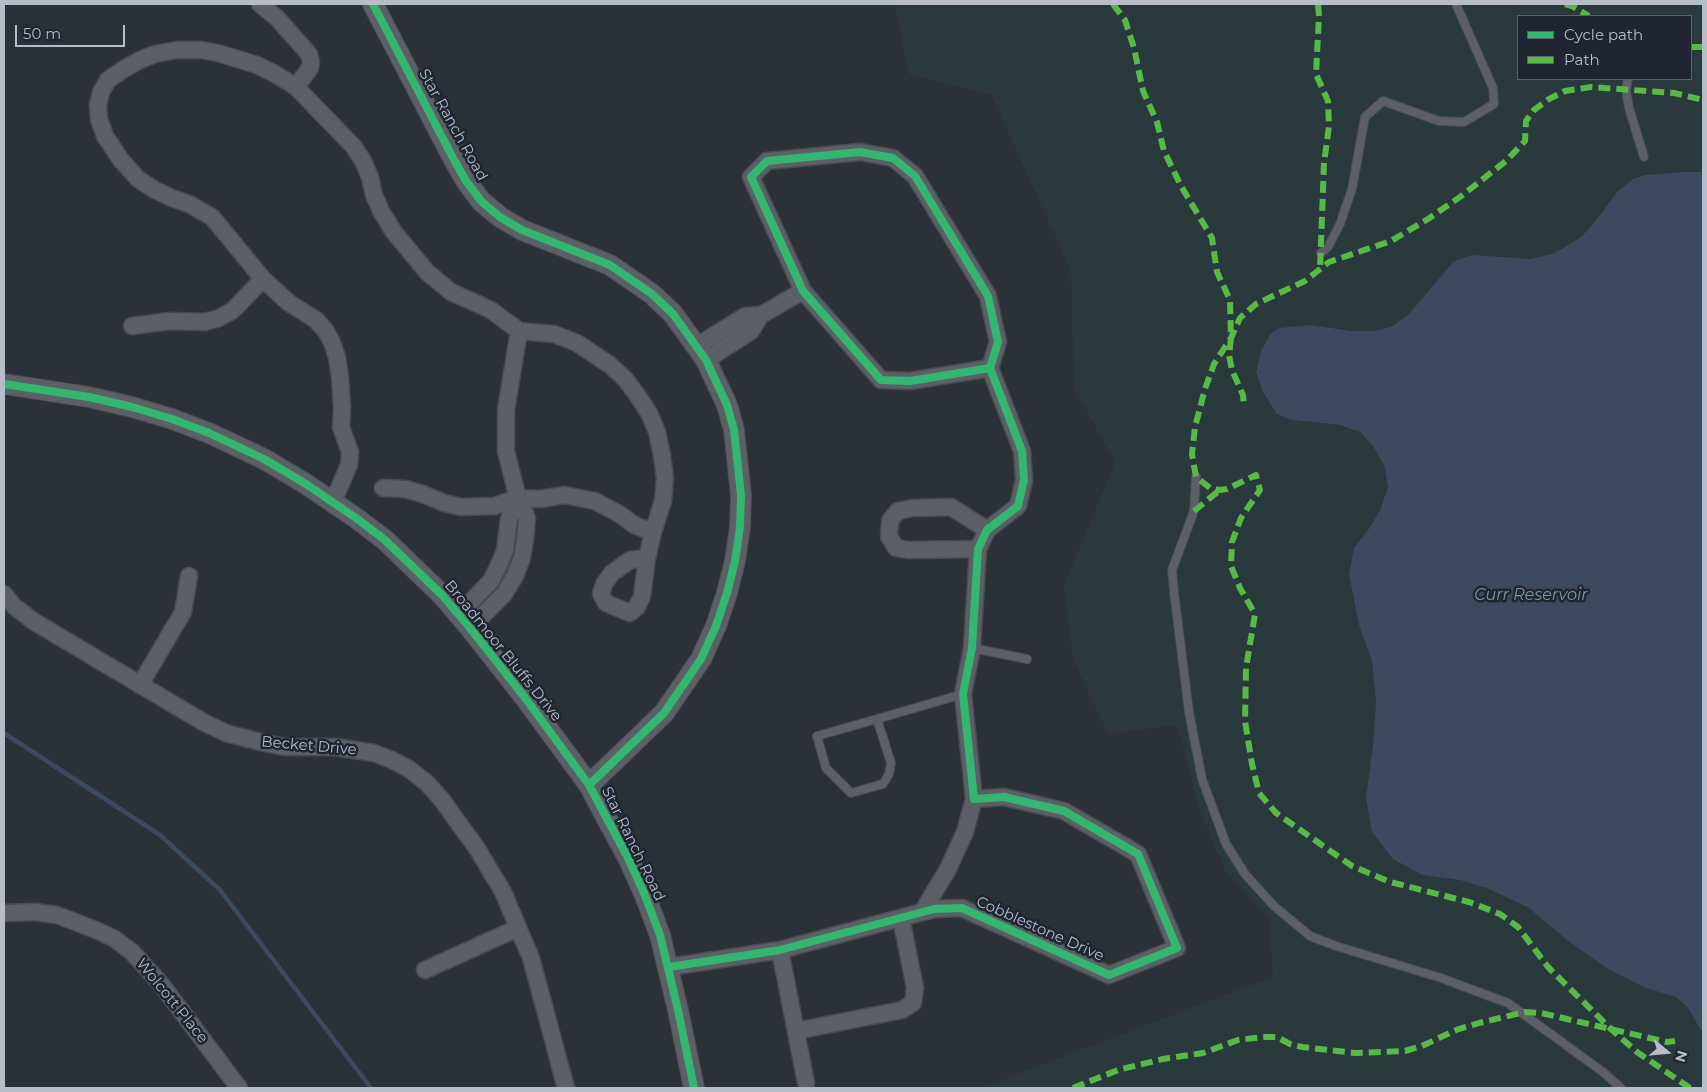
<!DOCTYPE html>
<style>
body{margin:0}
#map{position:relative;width:1707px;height:1092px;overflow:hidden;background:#2c3037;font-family:Montserrat,sans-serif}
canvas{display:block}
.frame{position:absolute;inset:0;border:5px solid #b7bdc7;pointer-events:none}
.legend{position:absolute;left:1517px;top:15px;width:175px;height:65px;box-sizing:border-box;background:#202631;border:1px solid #5c626d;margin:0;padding:6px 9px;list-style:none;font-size:15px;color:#b7bdc7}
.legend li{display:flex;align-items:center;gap:10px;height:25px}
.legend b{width:25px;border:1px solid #5c626d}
.north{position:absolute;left:1642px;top:1027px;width:50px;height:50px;-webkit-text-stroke:4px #202631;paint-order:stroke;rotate:107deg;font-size:14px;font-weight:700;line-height:20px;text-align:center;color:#b7bdc7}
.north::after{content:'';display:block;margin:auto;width:18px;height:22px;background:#b7bdc7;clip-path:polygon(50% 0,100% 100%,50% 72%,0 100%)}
.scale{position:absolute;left:15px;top:25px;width:110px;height:22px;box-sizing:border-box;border:2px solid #b7bdc7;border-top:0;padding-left:6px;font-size:15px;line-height:18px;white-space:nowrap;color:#b7bdc7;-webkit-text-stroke:4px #202631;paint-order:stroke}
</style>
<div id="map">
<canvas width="1707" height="1092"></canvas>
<div class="frame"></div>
<ul class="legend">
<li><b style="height:6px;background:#33b770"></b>Cycle path</li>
<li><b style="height:6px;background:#58b947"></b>Path</li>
</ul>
<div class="north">N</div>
<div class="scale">50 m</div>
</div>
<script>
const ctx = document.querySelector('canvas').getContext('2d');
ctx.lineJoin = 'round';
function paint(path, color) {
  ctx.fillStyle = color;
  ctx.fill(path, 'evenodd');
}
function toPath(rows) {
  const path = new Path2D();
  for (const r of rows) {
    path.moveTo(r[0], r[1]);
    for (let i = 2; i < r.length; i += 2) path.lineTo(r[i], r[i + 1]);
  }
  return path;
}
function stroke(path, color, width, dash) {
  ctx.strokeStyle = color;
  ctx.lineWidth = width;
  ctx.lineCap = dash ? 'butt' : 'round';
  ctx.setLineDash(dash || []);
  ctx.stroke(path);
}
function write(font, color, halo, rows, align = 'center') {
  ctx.font = font + ' Montserrat,sans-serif';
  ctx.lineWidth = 5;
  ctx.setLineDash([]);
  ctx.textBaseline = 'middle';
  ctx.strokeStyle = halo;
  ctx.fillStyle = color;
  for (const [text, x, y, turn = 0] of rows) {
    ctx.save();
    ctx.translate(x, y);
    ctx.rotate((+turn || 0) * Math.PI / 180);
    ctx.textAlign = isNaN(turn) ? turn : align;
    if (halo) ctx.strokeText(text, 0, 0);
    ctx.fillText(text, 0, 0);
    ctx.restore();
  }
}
const green = toPath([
 [895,4,1703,4,1703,172,1645,175,1633,179,1617,192,1594,223,1581,237,1555,253,1530,259,1510,258,1453,262,1408,315,1391,327,1374,331,1271,333,1261,351,1256,372,1292,420,1340,425,1360,432,1373,446,1384,465,1388,487,1380,510,1368,530,1354,548,1359,625,1372,661,1376,702,1373,746,1393,859,1422,875,1460,880,1489,889,1529,908,1567,940,1646,988,1676,997,1688,1008,1703,1034,1703,1088,980,1088,1273,977,1269,919,1226,872,1201,813,1177,725,1108,734,1073,659,1064,585,1115,463,1074,387,1071,270,991,95,909,74],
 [1518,16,1691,16,1691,79,1518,79]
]);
const water = toPath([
 [1683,172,1703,172,1703,1034,1688,1008,1676,997,1646,988,1608,969,1567,940,1529,908,1489,889,1460,880,1422,875,1393,859,1372,832,1366,798,1373,746,1376,702,1372,661,1359,625,1349,574,1354,548,1368,530,1380,510,1388,487,1384,465,1373,446,1360,432,1340,425,1292,420,1277,414,1263,392,1256,372,1261,351,1271,333,1280,328,1310,325,1352,331,1374,331,1391,327,1408,315,1453,262,1472,255,1530,259,1555,253,1581,237,1594,223,1617,192,1633,179,1645,175]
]);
const stream = toPath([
 [4,733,160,835,220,890,371,1088]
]);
const service = toPath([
 [1628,79,1626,90,1629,108,1644,157],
 [1321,253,1328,247,1340,224,1352,189,1365,117,1383,101,1439,121,1464,122,1494,104,1493,88,1456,4],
 [1196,477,1194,511,1172,570,1174,592,1189,712,1202,779,1226,844,1245,874,1274,906,1310,936,1336,946,1441,978,1508,1003,1603,1072,1621,1088],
 [972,648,1027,659],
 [877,719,891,763,889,774,883,784,851,793,826,768,817,736,877,719,963,694]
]);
const minor = toPath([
 [260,4,277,18,309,54,311,61,310,68,296,87],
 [132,326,170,321,205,322,219,318,232,311,263,279],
 [697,346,745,316,761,315,803,291],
 [706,360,751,331,761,315],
 [383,488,405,489,423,494,444,503,461,507,494,506,518,498,540,499,565,495,579,498,595,501,621,515,634,525,653,532,663,501,665,478,662,456,657,432,649,413,638,396,625,379,610,365,577,343,554,334,519,331],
 [333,502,349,465,350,452,341,427,342,408,340,377,337,357,333,345,326,331,316,320,289,303,263,279,212,217,189,204,172,198,155,190,138,179,121,160,105,136,99,119,98,105,101,92,108,80,122,70,140,60,155,54,177,50,201,50,218,53,257,65,277,75,296,87,354,147,363,161,370,177,374,195,381,211,393,231,427,272,451,292,491,310,519,331],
 [978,549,908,550,896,548,889,536,890,521,898,511,913,508,951,507,987,530],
 [647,558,630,560,612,573,604,584,601,594,606,603,630,613,637,607,642,596,647,558,653,532],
 [4,594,14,606,33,621,203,722,226,733,260,742,285,747,335,747,374,753,392,760,409,769,427,783,442,800,478,850,503,892,531,958,566,1088],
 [458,615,491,581,498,567,505,551,509,519,518,498],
 [470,628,504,594,515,576,522,558,525,539,527,518,518,498,506,451,506,410,519,331],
 [140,685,183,612,189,576],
 [922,912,947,871,965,832,974,799],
 [4,913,35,912,57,915,96,930,115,939,132,952,161,984,239,1088],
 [780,950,806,1083],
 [669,967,780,950,934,909,962,908,1109,975,1177,948,1138,854,1064,811,1004,797,974,799,963,694,972,648,978,549,987,530,1018,506,1024,480,1022,451,990,368,998,342,988,296,915,176,893,158,860,152,767,161,751,177,803,291,881,380,910,381,990,368],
 [425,970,518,928],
 [796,1031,902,1010,913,1003,915,988,901,918]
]);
const tertiary = toPath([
 [373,4,453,158,466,181,481,201,500,217,522,230,610,265,652,294,673,314,706,360,727,405,734,430,741,495,740,527,735,561,727,593,716,626,701,659,664,713,589,785],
 [4,384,89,397,132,407,172,419,209,433,264,459,306,484,356,518,385,540,442,595,470,628,526,699,589,785,628,858,644,893,660,935,678,1010,694,1088]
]);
const quiet = toPath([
 [1113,4,1125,20,1134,48,1143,91,1157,122,1164,151,1181,186,1212,238,1217,272,1230,300,1231,338,1229,355,1232,370,1243,395,1244,407],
 [1318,4,1319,16,1316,74,1328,101,1329,126,1324,163,1320,269],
 [1565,4,1572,6,1589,16],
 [1691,47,1703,47],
 [1194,511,1220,490],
 [1073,1088,1118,1070,1163,1059,1203,1053,1238,1040,1263,1037,1277,1037,1290,1044,1302,1047,1355,1053,1405,1051,1422,1046,1456,1030,1479,1023,1525,1012,1541,1013,1667,1042,1675,1041],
 [1690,1088,1637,1052,1612,1030,1548,967,1518,927,1500,914,1469,902,1390,882,1352,866,1276,813,1259,793,1252,764,1245,721,1246,668,1255,614,1240,588,1231,566,1232,542,1241,518,1260,490,1256,475,1227,489,1220,490,1210,488,1196,477,1192,454,1195,427,1205,389,1214,364,1231,338,1240,318,1256,304,1305,281,1329,262,1391,241,1428,219,1460,197,1506,161,1525,141,1526,121,1534,110,1549,99,1565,91,1591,87,1674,93,1703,100]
]);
const cycleway = toPath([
 [373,4,453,158,466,181,481,201,500,217,522,230,610,265,652,294,673,314,706,360,727,405,734,430,741,495,740,527,735,561,727,593,716,626,701,659,664,713,589,785],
 [4,384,89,397,132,407,172,419,209,433,264,459,306,484,356,518,385,540,442,595,470,628,526,699,589,785,628,858,644,893,660,935,678,1010,694,1088],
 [669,967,780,950,934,909,962,908,1109,975,1177,948,1138,854,1064,811,1004,797,974,799,963,694,972,648,978,549,987,530,1018,506,1024,480,1022,451,990,368,998,342,988,296,915,176,893,158,860,152,767,161,751,177,803,291,881,380,910,381,990,368]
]);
const streetNames = [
 ["Star Ranch Road",453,125,61],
 ["Broadmoor Bluffs Drive",503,651,51],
 ["Becket Drive",309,746,5],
 ["Star Ranch Road",633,844,64],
 ["Cobblestone Drive",1040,929,24],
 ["Wolcott Place",172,1001,51]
];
const waterNames = [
 ["Curr Reservoir",1531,595]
];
paint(green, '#2a3a3c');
paint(water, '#3d495e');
stroke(stream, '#3d495e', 4.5);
stroke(service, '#484b50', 10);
stroke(minor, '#484b50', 19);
stroke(tertiary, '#484b50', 22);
stroke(service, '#5c5f65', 8);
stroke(minor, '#5c5f65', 16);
stroke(tertiary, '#5c5f65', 20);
stroke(quiet, '#58b947', 6, [12, 6]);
stroke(cycleway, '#33b770', 8);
write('15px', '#b7bdc7', '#202631', streetNames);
write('italic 16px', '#8292aa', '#202631', waterNames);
</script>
